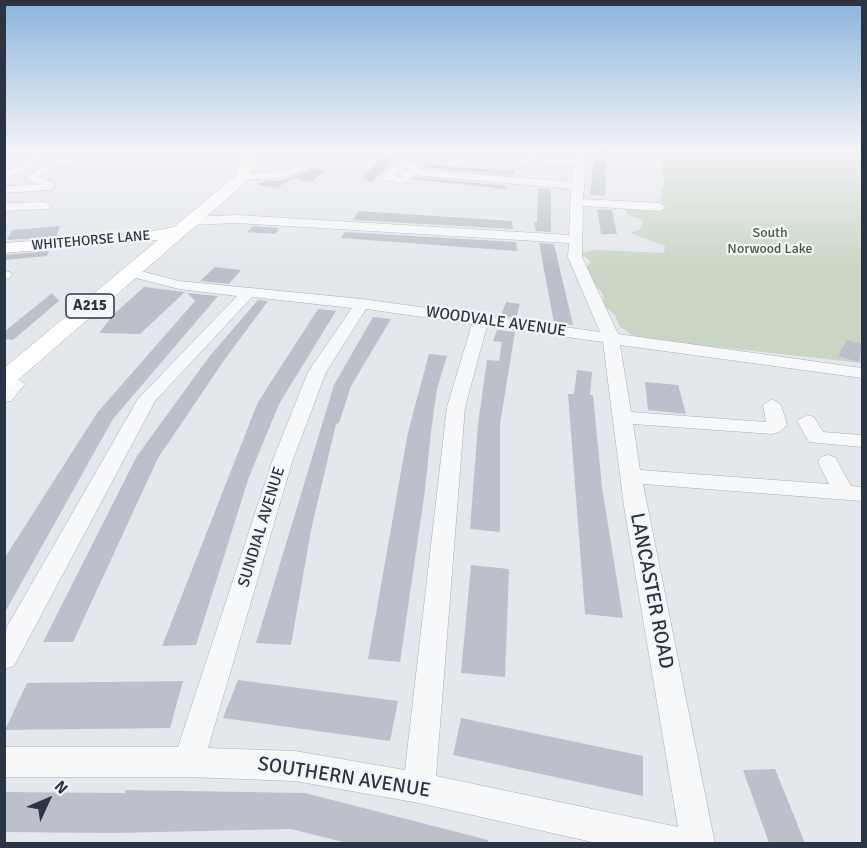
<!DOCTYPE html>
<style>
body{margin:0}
#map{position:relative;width:867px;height:848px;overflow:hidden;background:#e4e7ec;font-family:Signika,sans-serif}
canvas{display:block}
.frame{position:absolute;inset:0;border:6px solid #2b3445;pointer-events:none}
.north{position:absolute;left:18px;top:770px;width:60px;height:60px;-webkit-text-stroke:4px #f4f6f9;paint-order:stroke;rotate:46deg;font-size:16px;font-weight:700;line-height:24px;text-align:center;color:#2b3445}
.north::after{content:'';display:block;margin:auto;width:21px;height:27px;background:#2b3445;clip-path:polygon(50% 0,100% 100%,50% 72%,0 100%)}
</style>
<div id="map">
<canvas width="867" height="848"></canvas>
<div class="frame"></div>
<div class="north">N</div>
</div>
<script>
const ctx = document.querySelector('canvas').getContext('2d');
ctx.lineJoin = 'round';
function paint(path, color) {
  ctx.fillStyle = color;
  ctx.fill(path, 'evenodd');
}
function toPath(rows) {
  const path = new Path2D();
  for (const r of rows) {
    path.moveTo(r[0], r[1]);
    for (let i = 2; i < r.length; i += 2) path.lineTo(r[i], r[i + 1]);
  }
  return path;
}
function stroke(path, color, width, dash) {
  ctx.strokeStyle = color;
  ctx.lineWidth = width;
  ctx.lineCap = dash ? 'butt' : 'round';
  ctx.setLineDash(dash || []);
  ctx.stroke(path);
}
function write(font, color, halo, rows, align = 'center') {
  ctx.font = font + ' Signika,sans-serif';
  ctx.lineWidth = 4.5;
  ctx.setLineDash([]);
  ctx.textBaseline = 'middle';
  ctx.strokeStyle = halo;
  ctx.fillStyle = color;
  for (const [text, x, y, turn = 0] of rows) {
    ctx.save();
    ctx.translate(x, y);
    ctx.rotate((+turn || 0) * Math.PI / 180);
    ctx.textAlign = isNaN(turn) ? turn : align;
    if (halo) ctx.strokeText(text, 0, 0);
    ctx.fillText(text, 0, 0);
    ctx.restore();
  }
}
const green = toPath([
 [660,149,862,149,862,363,636,338,619,326,615,315,602,304,604,298,602,293,584,269,591,262,581,253,596,250,664,253,665,246,630,233,640,229,643,223,640,219,628,215,625,209,664,206,660,199,664,183]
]);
const building = toPath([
 [595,149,607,149,605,196,590,195],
 [397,156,371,183,364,177,378,160],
 [424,165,515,171,513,175,423,167],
 [310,168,325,170,313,181,304,182,294,178,276,188,258,185,266,181,283,180,309,171],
 [415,177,507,186,505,189,412,179],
 [538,188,551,189,551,232,536,231,534,222,537,222],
 [597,209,612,210,617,234,601,234],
 [359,211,512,221,513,229,353,220],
 [60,226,56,237,7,240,12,230],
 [253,226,279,228,275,234,247,232],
 [345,232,516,242,517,251,341,238],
 [539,243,554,244,573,325,554,323],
 [49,251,47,256,4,260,4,255],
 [215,267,241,270,229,284,200,281],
 [144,287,185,292,140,334,99,333,114,314],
 [52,293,59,301,13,340,4,339,4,332],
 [187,293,218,296,113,419,4,614,4,559,97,413,195,301],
 [258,300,268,301,225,359,158,458,73,642,43,642,137,456,209,357],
 [506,302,520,304,516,318,501,316],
 [318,309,336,311,279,404,249,477,196,645,162,646,258,402],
 [373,317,391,319,351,386,339,423,336,424,311,530,291,645,256,643,334,385],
 [497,330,515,332,500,424,500,532,470,529,478,424,487,360,499,361,502,342,493,341],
 [847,340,862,344,859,362,838,356],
 [429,354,447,356,437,389,431,431,425,490,400,662,368,659,408,432],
 [577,370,592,372,590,395,593,395,602,487,623,618,585,614,568,394,574,394],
 [645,382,678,385,686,414,648,410],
 [471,565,509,569,505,677,461,673],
 [238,680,398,701,390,741,223,718],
 [183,681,170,728,5,730,27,683],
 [461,718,643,756,643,796,453,755],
 [775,769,805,843,769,843,743,770],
 [126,790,305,793,488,840,488,843,347,843,291,829,114,833,4,832,4,792,125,793]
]);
const minor = toPath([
 [4,149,253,152,258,155,253,158,47,154,31,168,4,180,4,172,23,164,35,154,4,153,4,149],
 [577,149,587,149,583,199,660,203,666,207,660,211,583,206,582,257,618,334,862,368,862,378,620,345,631,412,766,422,763,405,772,399,781,405,787,425,779,432,772,434,633,424,640,470,829,484,818,462,821,457,828,455,835,457,851,486,862,487,862,501,643,484,715,844,601,844,419,803,295,781,189,777,4,777,4,747,178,747,272,462,308,372,352,308,252,297,155,401,14,666,4,669,4,632,138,399,237,296,179,289,124,275,122,272,124,269,129,268,179,281,362,299,600,332,568,257,569,243,237,223,191,225,185,221,191,217,237,215,569,235,571,189,414,175,403,184,385,180,382,175,392,165,404,161,421,163,422,165,419,169,572,182,574,166,529,163,520,168,515,165,519,159,529,157,575,160,577,149],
 [409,168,400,177,394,176,400,169,409,168],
 [366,309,472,324,447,407,405,770,295,751,208,748,292,462,326,372,366,309],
 [487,326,603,342,624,506,678,827,436,776,465,407,487,326],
 [77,157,82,160,81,162,55,167,39,177,55,183,55,187,49,190,4,193,4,186,39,185,26,179,48,162,77,157],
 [304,164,308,165,308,169,282,178,241,180,235,177,241,174,281,172,304,164],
 [45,202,51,206,49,209,4,211,4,203,45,202],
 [4,271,10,272,12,275,10,278,4,279,4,271],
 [4,374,12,375,25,384,11,401,4,402,4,374],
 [807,415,814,417,823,432,862,435,862,447,809,442,797,421,807,415]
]);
const major = toPath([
 [250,149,264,149,244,184,12,385,4,387,4,368,158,240,4,253,4,243,143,233,174,227,233,178,250,149]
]);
const farParknames = [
 ["South",770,233],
 ["Norwood Lake",770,249]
];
const farStreetnames = [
 ["WHITEHORSE LANE",91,241,-5]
];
const shields = [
 [90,306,48]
];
const shieldNames = [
 ["A215",90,306]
];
const streetNames = [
 ["WOODVALE AVENUE",496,322,8],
 ["SUNDIAL AVENUE",262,527,-73]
];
const nearStreetnames = [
 ["LANCASTER ROAD",651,591,79],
 ["SOUTHERN AVENUE",344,778,9]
];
paint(green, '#c9d6c5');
paint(building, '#bbc0ca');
stroke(minor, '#a9aeb7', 1);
stroke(major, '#a3abb8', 1);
paint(minor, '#f7f8fa');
paint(major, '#fff');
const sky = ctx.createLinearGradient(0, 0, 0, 268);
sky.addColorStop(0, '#8bb4dd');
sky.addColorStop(0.56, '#f3f4f6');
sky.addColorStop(1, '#f3f4f600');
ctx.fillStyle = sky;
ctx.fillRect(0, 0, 867, 268);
write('14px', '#3f6138', '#f4f6f9', farParknames);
write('14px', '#2b3445', '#f4f6f9', farStreetnames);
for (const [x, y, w] of shields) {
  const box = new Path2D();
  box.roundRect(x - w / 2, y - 12, w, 24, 4.5);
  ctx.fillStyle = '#f4f6f9';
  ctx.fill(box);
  stroke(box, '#2b3445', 1.5);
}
write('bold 15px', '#2b3445', null, shieldNames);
write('16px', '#2b3445', '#f4f6f9', streetNames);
write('20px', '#2b3445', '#f4f6f9', nearStreetnames);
</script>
